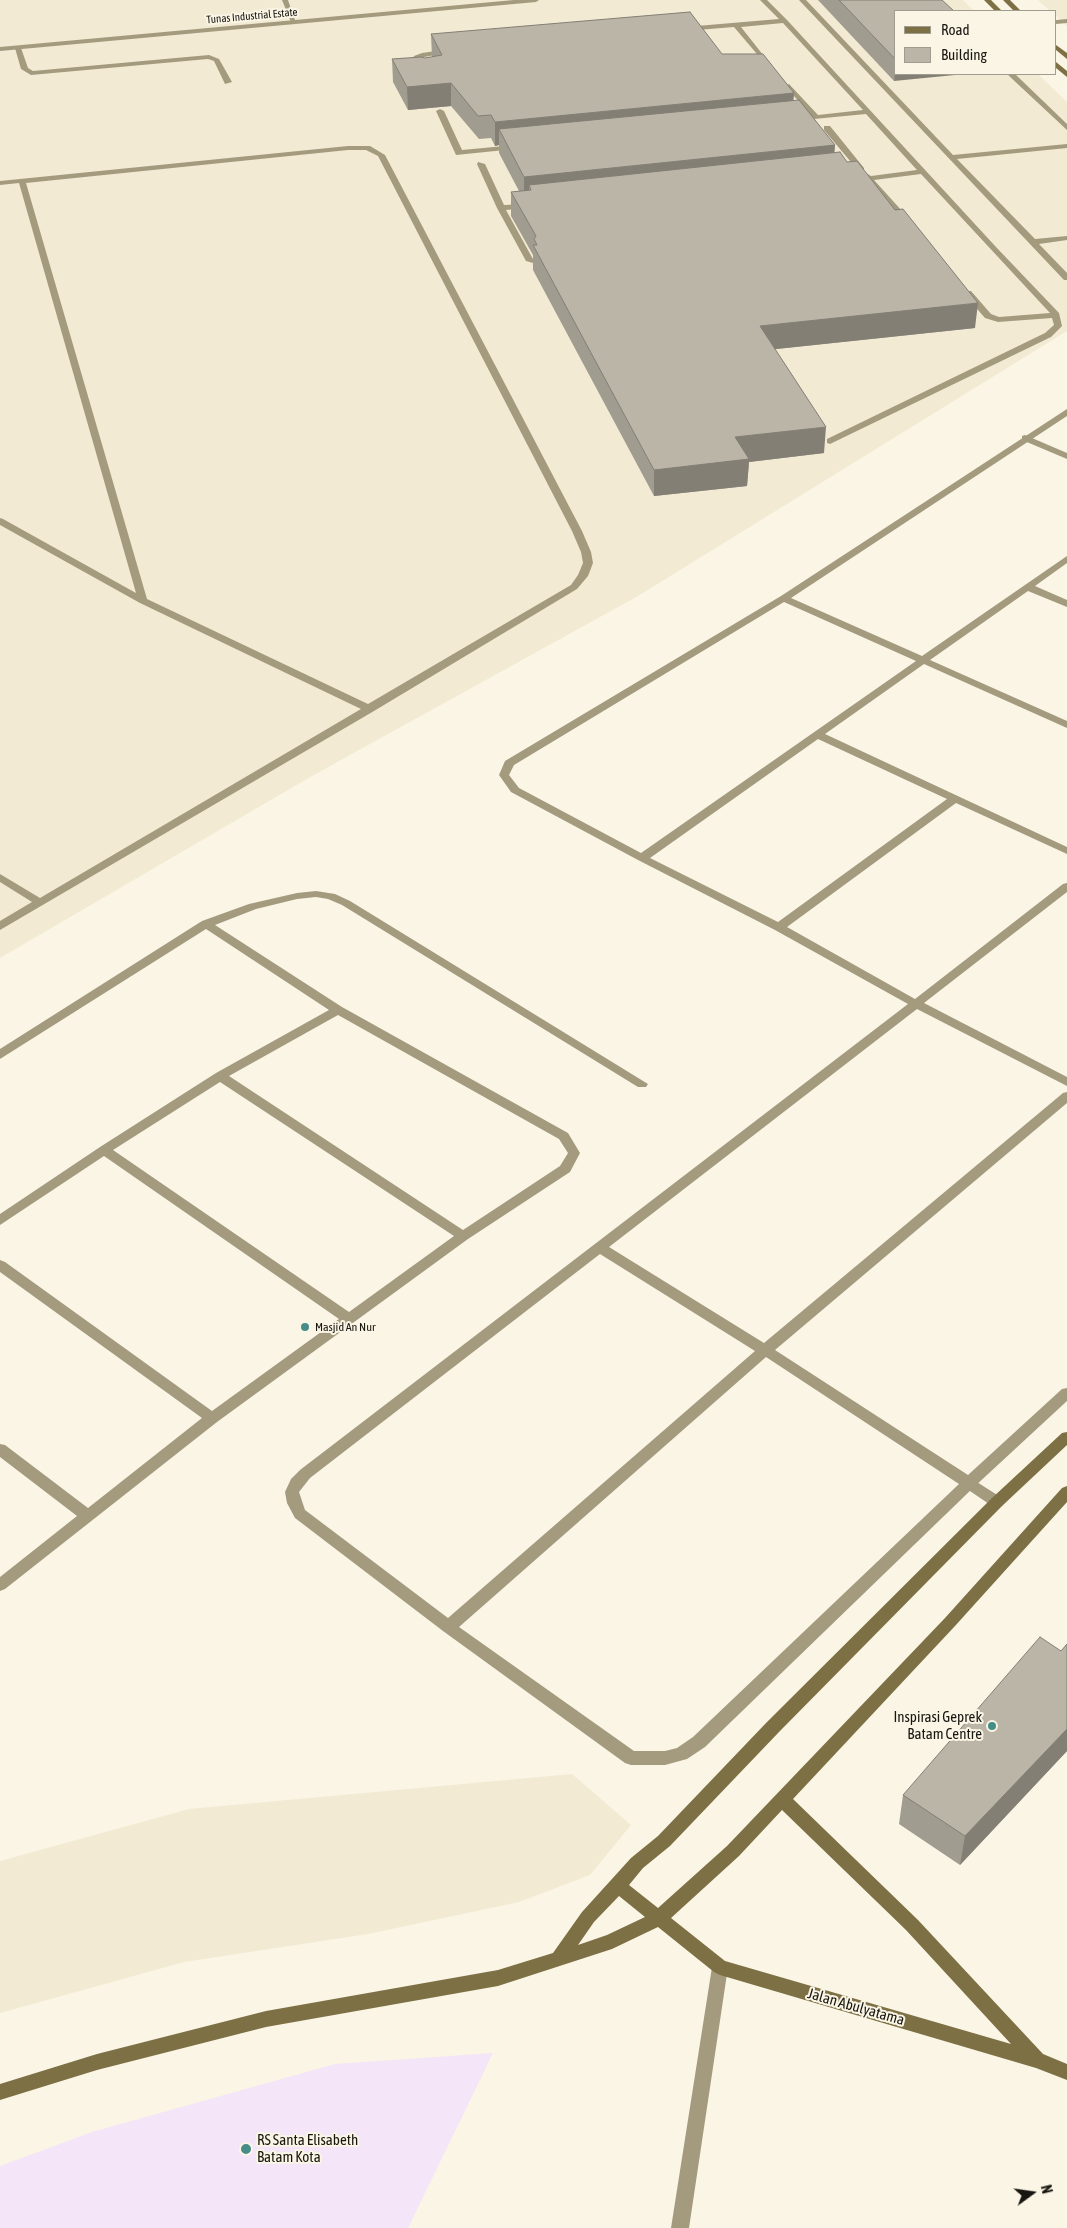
<!DOCTYPE html>
<style>
body{margin:0}
#map{position:relative;width:1067px;height:2228px;overflow:hidden;background:#faf5e5;font-family:"Asap Condensed",sans-serif}
canvas{display:block}
.legend{position:absolute;left:894px;top:10px;width:162px;height:65px;box-sizing:border-box;background:#faf5e5;border:1px solid #a09c90;margin:0;padding:6px 9px;list-style:none;font-size:15px;color:#181611}
.legend li{display:flex;align-items:center;gap:10px;height:25px}
.legend b{width:25px;border:1px solid #a09c90}
.north{position:absolute;left:1007px;top:2168px;width:50px;height:50px;-webkit-text-stroke:4px #faf5e5;paint-order:stroke;rotate:76deg;font-size:14px;font-weight:700;line-height:20px;text-align:center;color:#181611}
.north::after{content:'';display:block;margin:auto;width:18px;height:22px;background:#181611;clip-path:polygon(50% 0,100% 100%,50% 72%,0 100%)}
</style>
<div id="map">
<canvas width="1067" height="2228"></canvas>
<ul class="legend">
<li><b style="height:6px;background:#7d7045"></b>Road</li>
<li><b style="height:14px;background:#bbb5a7"></b>Building</li>
</ul>
<div class="north">N</div>
</div>
<script>
const ctx = document.querySelector('canvas').getContext('2d');
ctx.lineJoin = 'round';
function paint(path, color) {
  ctx.fillStyle = color;
  ctx.fill(path, 'evenodd');
}
function toPath(rows) {
  const path = new Path2D();
  for (const r of rows) {
    path.moveTo(r[0], r[1]);
    for (let i = 2; i < r.length; i += 2) path.lineTo(r[i], r[i + 1]);
  }
  return path;
}
function stroke(path, color, width, dash) {
  ctx.strokeStyle = color;
  ctx.lineWidth = width;
  ctx.lineCap = dash ? 'butt' : 'round';
  ctx.setLineDash(dash || []);
  ctx.stroke(path);
}
function write(font, color, halo, rows, align = 'center') {
  ctx.font = font + ' "Asap Condensed",sans-serif';
  ctx.lineWidth = 4;
  ctx.setLineDash([]);
  ctx.textBaseline = 'middle';
  ctx.strokeStyle = halo;
  ctx.fillStyle = color;
  for (const [text, x, y, turn = 0] of rows) {
    ctx.save();
    ctx.translate(x, y);
    ctx.rotate((+turn || 0) * Math.PI / 180);
    ctx.textAlign = isNaN(turn) ? turn : align;
    if (halo) ctx.strokeText(text, 0, 0);
    ctx.fillText(text, 0, 0);
    ctx.restore();
  }
}
const built = toPath([
 [0,0,963,0,974,11,896,11,896,74,1038,74,1067,102,1067,331,638,596,312,776,0,958],
 [1038,0,1067,0,1067,26,1056,16,1056,11,1050,11],
 [572,1774,631,1825,590,1875,519,1902,368,1934,184,1962,0,2013,0,1861,189,1809]
]);
const medical = toPath([
 [493,2053,408,2228,0,2228,0,2166,92,2132,335,2064]
]);
const service = toPath([
 [282,0,288,0,296,23,291,22,282,0],
 [760,0,767,0,787,20,996,247,1059,313,1062,326,1051,337,830,444,827,443,827,439,1045,333,1054,325,1052,318,998,322,985,318,965,295,965,291,971,291,991,314,999,317,1050,313,921,174,874,180,912,222,905,224,862,175,866,173,871,176,917,170,866,114,793,121,793,117,811,115,785,86,789,84,818,115,863,110,783,23,741,27,771,65,768,67,734,27,685,31,682,29,685,27,779,19,760,0],
 [799,0,806,0,953,155,1067,144,1067,148,957,159,1035,239,1067,236,1067,240,1039,244,1067,273,1067,280,1064,280,799,0],
 [1067,19,1067,23,1056,24,1056,20,1067,19],
 [18,46,21,48,28,68,33,71,209,55,219,59,232,82,225,84,214,61,208,59,31,75,21,69,15,48,18,46],
 [449,49,451,50,451,52,419,58,424,72,420,72,412,60,414,56,422,53,449,49],
 [1007,74,1015,74,1067,124,1067,130,1007,74],
 [440,109,444,111,462,150,515,145,519,147,515,149,456,155,436,111,440,109],
 [824,126,830,126,864,168,864,172,854,172,856,168,824,130,824,126],
 [348,146,370,146,385,155,582,531,591,552,593,563,588,576,577,589,374,711,0,930,0,921,32,902,0,882,0,874,40,898,361,709,140,603,0,525,0,518,3,519,136,593,19,183,0,185,0,181,348,146],
 [348,150,366,150,378,156,572,531,581,552,583,563,578,575,571,585,368,704,147,599,26,183,348,150],
 [478,162,485,164,504,205,526,204,530,206,526,208,506,210,534,261,533,263,526,261,497,208,477,164,478,162],
 [1025,435,1067,453,1067,459,1022,440,1022,436,1025,435],
 [969,1477,1002,1498,1004,1502,1002,1506,997,1508,992,1506,964,1487,962,1483,964,1479,969,1477],
 [720,1959,726,1962,728,1967,689,2228,671,2228,712,1967,714,1962,720,1959]
]);
const minor = toPath([
 [1067,409,1067,416,791,598,922,656,1067,556,1067,563,1035,586,1067,600,1067,607,1028,591,930,660,1067,721,1067,728,924,664,825,734,1067,847,1067,854,956,803,787,927,915,999,1063,884,1067,883,1067,892,924,1003,1067,1077,1067,1086,917,1009,609,1247,764,1343,1063,1093,1067,1092,1067,1103,775,1350,968,1475,1062,1389,1067,1388,1067,1401,974,1487,705,1747,687,1759,665,1765,631,1765,625,1763,443,1631,295,1518,287,1503,285,1492,291,1479,300,1470,908,1004,775,930,638,860,511,792,499,775,505,761,781,596,1067,409],
 [784,602,916,661,641,853,519,788,509,775,514,765,784,602],
 [818,739,947,799,778,922,650,858,818,739],
 [600,1254,755,1351,448,1618,305,1510,299,1492,310,1478,600,1254],
 [766,1357,959,1484,693,1737,677,1748,665,1751,634,1751,459,1627,766,1357],
 [316,891,335,894,350,901,648,1084,646,1087,638,1087,342,905,328,899,316,897,297,899,256,909,215,925,342,1007,568,1133,580,1153,570,1172,468,1239,217,1422,5,1589,0,1591,0,1577,77,1516,0,1457,0,1444,5,1445,88,1508,202,1418,0,1272,0,1260,5,1262,212,1411,339,1319,104,1156,0,1225,0,1214,100,1147,216,1073,329,1010,206,929,0,1059,0,1049,202,921,249,904,297,893,316,891],
 [338,1015,559,1139,568,1153,560,1166,463,1230,229,1076,338,1015],
 [220,1082,454,1236,349,1312,113,1150,220,1082]
]);
const tertiary = toPath([
 [514,0,539,0,536,2,0,51,0,47,514,0]
]);
const secondary = toPath([
 [984,0,991,0,1002,11,995,11,984,0],
 [1003,0,1010,0,1021,11,1014,11,1003,0],
 [1056,45,1067,53,1067,59,1056,50,1056,45],
 [1056,62,1067,71,1067,77,1056,68,1056,62],
 [1067,1432,1067,1445,1002,1506,779,1732,670,1846,643,1868,629,1885,658,1908,727,1846,945,1618,1062,1488,1067,1486,1067,1502,955,1626,793,1799,918,1920,1043,2054,1067,2064,1067,2080,1036,2068,720,1975,714,1972,658,1927,612,1949,498,1986,266,2027,97,2070,0,2100,0,2084,97,2054,266,2011,498,1970,553,1953,582,1912,631,1858,658,1836,767,1722,992,1498,1062,1433,1067,1432],
 [782,1810,906,1930,1011,2044,725,1961,671,1918,739,1856,782,1810],
 [619,1896,645,1917,607,1935,578,1945,594,1922,619,1896]
]);
const wall = toPath([
 [818,0,942,0,896,11,896,74,894,81],
 [431,34,722,54,794,93,793,100,835,145,834,153,975,328,775,349,824,453,749,462,747,486,654,496,533,270,533,255,511,216,511,192,519,191,499,153,499,145,495,146,491,138,479,139,451,106,408,110,393,82,392,59,425,58,432,57],
 [1067,1644,1067,1751,960,1865,899,1824,903,1795,1061,1651]
]);
const shadedWall = toPath([
 [896,67,896,74,965,74,894,81],
 [451,83,451,106,408,110,407,87],
 [794,93,792,116,499,129,499,145,495,146,495,122],
 [835,145,833,169,531,190,529,185,529,200,524,201,524,177],
 [978,303,975,328,758,351,760,326],
 [826,427,824,453,749,462,747,486,654,496,654,470,735,437],
 [1067,1729,1067,1751,960,1865,965,1836]
]);
const building = toPath([
 [839,0,942,0,954,11,896,11,896,60,839,0],
 [690,12,722,54,763,54,794,93,495,122,491,115,478,116,451,83,407,87,392,59,421,57,425,58,442,55,431,34,690,12],
 [799,100,835,145,524,177,499,129,799,100],
 [840,152,847,162,857,161,895,210,903,209,978,303,760,326,826,427,735,437,749,459,654,470,533,245,537,245,534,239,536,236,511,192,531,190,529,185,840,152],
 [1040,1637,1061,1651,1067,1644,1067,1729,965,1836,903,1795,1040,1637]
]);
const markers = [
 [305,1327,5,"#468d89"],
 [992,1726,5,"#468d89"],
 [246,2149,6,"#468d89"]
];
const farStreetnames = [
 ["Tunas Industrial Estate",252,16,-5]
];
const poiNames = [
 ["Masjid An Nur",315,1327]
];
const nearPoinames = [
 ["Inspirasi Geprek",982,1717],
 ["Batam Centre",982,1734],
 ["RS Santa Elisabeth",257,2140,"left"],
 ["Batam Kota",257,2157,"left"]
];
const nearStreetnames = [
 ["Jalan Abulyatama",856,2007,16]
];
paint(built, '#f2ead3');
paint(medical, '#f4e5f8');
paint(service, '#a49b7f');
paint(minor, '#a49b7f');
paint(tertiary, '#a49b7f');
paint(secondary, '#7d7045');
paint(wall, '#a19c90');
paint(shadedWall, '#837f75');
paint(building, '#bbb5a7');
stroke(building, '#837f75', 1);
for (const [x, y, r, color] of markers) {
  const dot = new Path2D();
  dot.arc(x, y, r, 0, 2 * Math.PI);
  ctx.fillStyle = color;
  ctx.fill(dot);
  stroke(dot, '#faf5e5', 2);
}
write('11px', '#181611', '#faf5e5', farStreetnames);
write('12px', '#181611', '#faf5e5', poiNames, 'left');
write('15px', '#181611', '#faf5e5', nearPoinames, 'right');
write('15px', '#181611', '#faf5e5', nearStreetnames);
</script>
